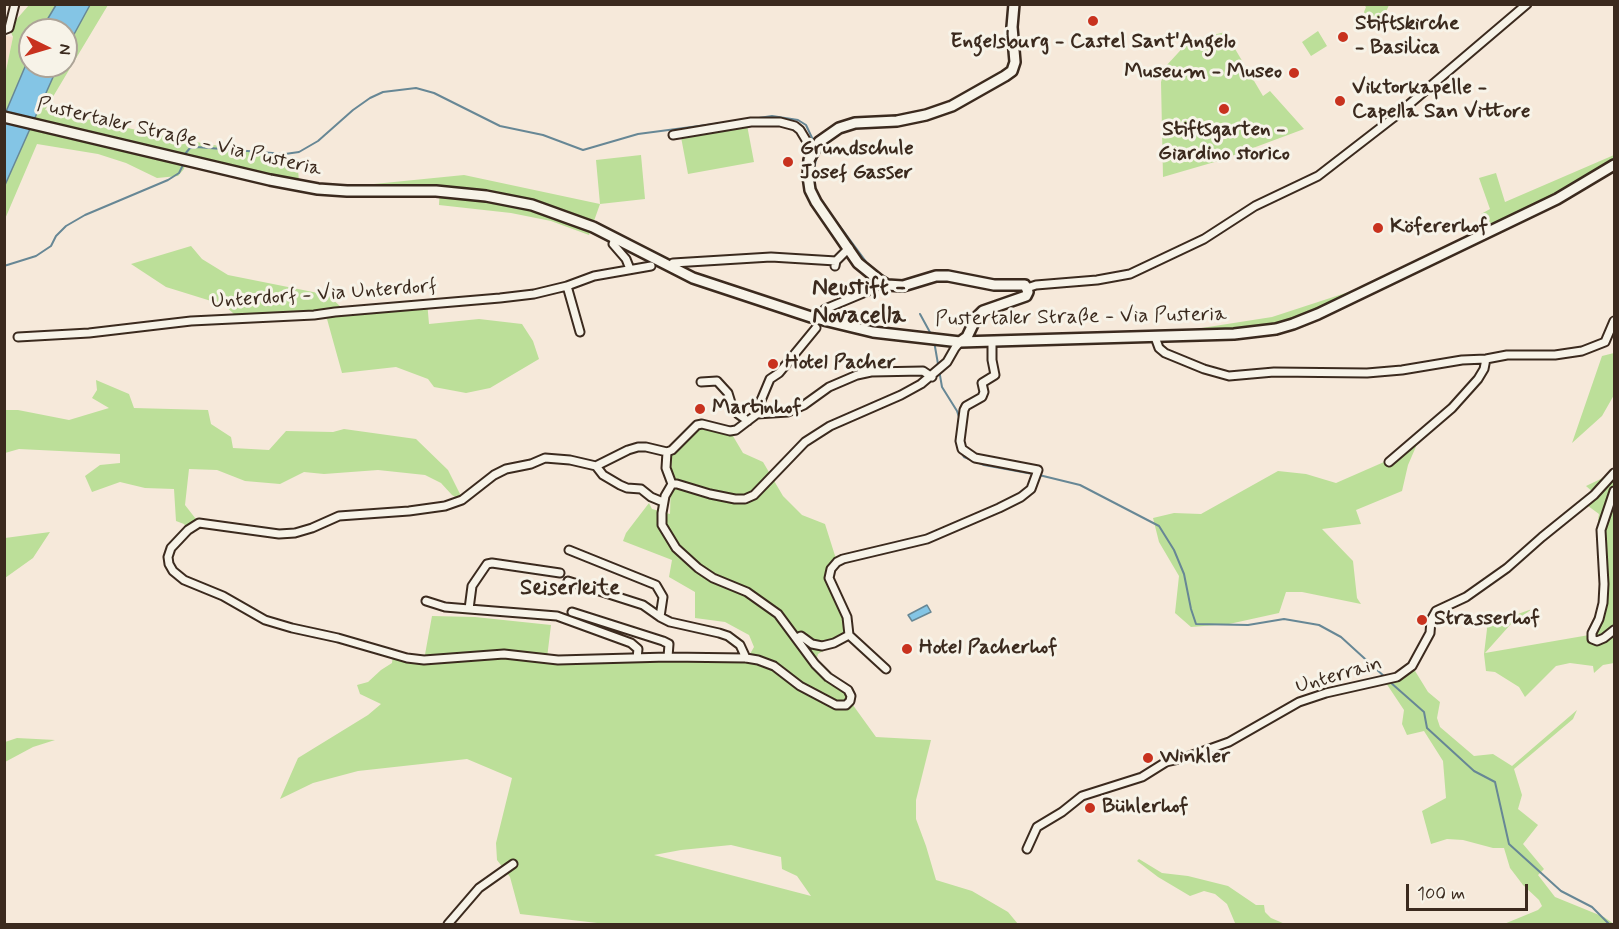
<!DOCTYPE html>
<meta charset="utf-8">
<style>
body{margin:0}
#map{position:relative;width:1619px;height:929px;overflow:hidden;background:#f6e9da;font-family:Mynerve,sans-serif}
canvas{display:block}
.frame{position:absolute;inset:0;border:6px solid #3b2a1e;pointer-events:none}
.north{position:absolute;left:18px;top:18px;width:60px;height:60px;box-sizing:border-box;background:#f7f3e8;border:2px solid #aca397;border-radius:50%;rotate:95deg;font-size:16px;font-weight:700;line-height:24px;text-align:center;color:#3b2a1e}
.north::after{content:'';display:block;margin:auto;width:21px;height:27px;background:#c8321e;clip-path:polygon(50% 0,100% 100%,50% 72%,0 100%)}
.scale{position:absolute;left:1406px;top:884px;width:122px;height:27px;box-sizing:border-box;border:3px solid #3b2a1e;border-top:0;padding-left:8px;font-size:18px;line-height:21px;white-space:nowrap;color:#3b2a1e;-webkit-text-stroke:4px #f7f3e8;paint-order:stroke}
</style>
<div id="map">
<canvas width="1619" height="929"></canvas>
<div class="frame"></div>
<div class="north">N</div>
<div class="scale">100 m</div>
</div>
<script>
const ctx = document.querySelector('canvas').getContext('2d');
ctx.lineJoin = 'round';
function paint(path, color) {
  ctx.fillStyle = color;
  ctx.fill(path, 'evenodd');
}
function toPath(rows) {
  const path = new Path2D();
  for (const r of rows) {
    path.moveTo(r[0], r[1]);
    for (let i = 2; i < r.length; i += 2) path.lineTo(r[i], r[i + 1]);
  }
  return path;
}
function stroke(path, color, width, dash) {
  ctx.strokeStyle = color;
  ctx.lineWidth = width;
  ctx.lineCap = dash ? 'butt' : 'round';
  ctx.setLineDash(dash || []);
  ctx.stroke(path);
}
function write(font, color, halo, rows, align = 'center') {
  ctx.font = font + ' Mynerve,sans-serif';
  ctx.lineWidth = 6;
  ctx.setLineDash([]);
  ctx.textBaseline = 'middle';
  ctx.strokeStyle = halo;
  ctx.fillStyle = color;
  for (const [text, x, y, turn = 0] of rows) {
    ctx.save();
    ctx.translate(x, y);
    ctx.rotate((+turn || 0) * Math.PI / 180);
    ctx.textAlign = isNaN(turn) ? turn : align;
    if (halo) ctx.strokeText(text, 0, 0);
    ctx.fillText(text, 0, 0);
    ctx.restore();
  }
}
const built = toPath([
 [5,36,13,37,5,75]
]);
const green = toPath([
 [29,5,56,5,41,30,30,30,30,55,6,111,5,110,5,75,13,37,9,28],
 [90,5,108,5,45,110,178,139,297,159,299,181,186,160,184,169,178,176,157,178,126,163,98,154,37,144,5,219,5,185,58,66,66,66,66,49],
 [1364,5,1389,5,1385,14,1359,28,1355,20,1365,15,1364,12,1366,7],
 [1318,31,1327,46,1311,56,1302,42],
 [1225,32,1263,96,1270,91,1304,129,1218,161,1163,177,1161,82,1166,66,1189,41],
 [747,125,754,162,688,174,681,137],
 [641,155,645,199,600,204,589,235,551,221,511,213,439,205,440,187,374,187,374,184,464,175,600,204,596,160],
 [1614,155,1614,161,1589,178,1482,230,1481,214,1490,209,1479,178,1496,173,1505,202],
 [191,246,202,259,228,275,328,295,342,308,427,301,429,324,479,319,522,324,533,341,539,359,490,388,466,393,434,387,428,379,396,367,342,373,327,319,243,322,224,305,166,287,131,264],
 [1364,287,1304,315,1273,324,1246,329,1157,335,1272,317],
 [1614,353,1614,395,1602,416,1572,443,1602,356],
 [96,380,129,394,134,408,208,410,211,424,231,437,233,448,269,450,286,431,333,432,344,429,416,439,448,470,464,502,452,495,441,483,425,475,378,470,324,474,304,472,280,484,245,481,217,470,189,469,185,505,199,523,188,530,184,524,176,521,174,489,145,488,120,482,92,492,85,476,100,465,120,463,120,454,19,449,5,453,5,410,18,410,69,420,109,408,92,398,97,390],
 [697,425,730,431,743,453,763,462,783,496,802,515,825,524,837,562,829,578,847,617,849,635,818,654,815,664,845,687,850,701,876,737,931,740,916,800,916,819,926,846,936,880,972,891,1008,912,1018,924,606,924,520,914,510,877,497,860,496,843,512,778,467,759,358,771,313,783,280,799,298,758,368,715,381,704,360,694,357,685,368,682,381,670,392,663,393,655,424,660,432,616,475,617,551,625,547,658,637,658,746,661,754,647,749,635,725,622,695,618,695,592,669,577,672,560,623,541,626,533,649,503,652,509,670,514,672,450],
 [731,845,781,857,782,869,797,876,811,896,654,855,681,850],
 [1421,435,1408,465,1402,491,1356,510,1361,524,1322,529,1353,561,1357,598,1361,604,1302,592,1286,592,1279,613,1229,624,1191,627,1175,613,1179,576,1159,542,1153,518,1174,513,1201,514,1278,471,1306,474,1336,483,1384,462],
 [1614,470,1614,663,1603,665,1594,673,1593,666,1570,663,1556,666,1525,697,1519,687,1495,672,1486,671,1484,654,1487,629,1484,612,1501,620,1532,609,1510,625,1485,653,1595,634,1607,604,1606,565,1598,520,1599,514,1584,503,1594,493,1586,486,1611,474],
 [50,532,33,558,5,578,5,538],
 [1412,666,1428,692,1440,702,1437,718,1440,727,1474,756,1493,754,1512,766,1577,710,1573,719,1514,769,1522,795,1518,809,1538,825,1523,844,1544,869,1538,875,1555,897,1604,917,1614,924,1504,924,1538,910,1542,906,1539,900,1523,885,1510,868,1504,848,1493,848,1463,840,1447,839,1431,844,1422,811,1446,798,1443,761,1424,731,1407,735,1402,724,1404,710,1384,680],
 [17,738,55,740,33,747,5,762,5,742],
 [1139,859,1162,873,1188,876,1228,886,1256,905,1264,905,1265,912,1271,918,1285,924,1230,924,1235,923,1227,904,1215,894,1204,891,1190,896,1158,877,1137,861]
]);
const water = toPath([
 [56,5,90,5,66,49,66,30,41,30,56,5],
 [30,55,30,66,58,66,5,185,5,114,30,55],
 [927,605,931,612,912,621,908,615,927,605]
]);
const stream = toPath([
 [752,119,772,116,798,120,806,125,814,142],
 [185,154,190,148,197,147,285,154,299,152,318,141,353,110,370,98,383,92,416,88,434,93,500,126,543,135,583,150,638,134,737,121],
 [816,158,813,178,816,190,822,202,867,263,883,277,892,282],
 [4,266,36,256,51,246,56,236,66,226,85,215,168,180,179,173,183,165],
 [920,314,932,336],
 [934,341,942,387,957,411,959,417,957,440,958,448,964,457,984,465,1033,474],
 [1039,475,1080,485,1159,526,1174,550,1184,574,1191,609,1196,624,1248,625,1284,619,1319,625,1341,637,1386,678],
 [1390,682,1424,712,1427,728,1474,771,1495,782,1509,844,1561,891,1592,907,1609,924]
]);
const street = toPath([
 [4,30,9,28,15,4],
 [673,135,751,122,780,122,795,126,800,130,809,145,814,149],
 [615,238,613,244,626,259,630,269],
 [673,263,771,257,836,261],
 [835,266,836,261,849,248],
 [567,286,580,332],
 [1027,288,1036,285,1097,280,1130,274,1204,239,1255,206,1318,176,1393,118,1527,4],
 [821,314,825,309,873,289,879,280],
 [18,337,89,333,191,321,314,315,335,312,500,298,534,294,567,286,594,276,651,266],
 [1155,337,1159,348,1165,353,1204,369,1229,376,1274,372,1367,373,1402,370,1462,360,1486,359,1507,355,1555,355,1582,351,1605,342,1614,321],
 [701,382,717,381,728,393,732,406,738,414,748,421],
 [757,414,757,410,770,379,779,373,816,328],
 [667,452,666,468,672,484],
 [1389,462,1452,408,1478,379,1484,369,1486,359],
 [596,466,603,475,620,485,627,488,641,489,651,497,663,502],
 [672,484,665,496,662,513,662,525,676,548,698,568,713,578,747,592,778,614,815,664,828,677,848,690,851,696,850,701,846,705,836,705,800,686,774,666,758,660,746,658,668,657,558,660,504,654,424,660,407,658,338,638,292,628,265,620,223,596,184,580,173,571,169,564,168,557,171,548,188,530,199,523,279,534,295,533,312,528,339,516,409,511,445,506,462,500,494,475,506,469,531,464,545,458,570,460,596,466,628,450,638,447,646,447,667,452,672,450,697,425,702,424,730,431,736,430,757,414,788,412,804,405,829,387,857,375,871,372,923,371,932,377],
 [672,484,677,484,710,494,735,499,745,499,754,495,805,442,830,426,901,395,921,384,947,362,955,348,960,342],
 [1614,491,1601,530,1604,584,1603,603,1599,619,1592,633,1592,639,1597,641,1604,638,1614,630],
 [560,573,492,563,487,564,472,586,469,609,557,616,631,643,638,649,637,658],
 [568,581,643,605,660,617,663,597,656,585,569,550],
 [426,601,445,607,469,609],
 [572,612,663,641,669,644,668,657],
 [660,617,670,622,719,633,728,636,740,645,746,658],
 [849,635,847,617,829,578,831,569,837,562,843,559,927,539,999,508,1021,497,1031,489,1038,470,975,458,962,449,960,441,964,410,966,406,982,397,984,392,982,383,995,375,992,360,992,343],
 [797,638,801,636,812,644,822,646,834,643,849,635,886,669],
 [1027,849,1037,827,1062,812,1082,796,1142,777,1166,762,1184,758,1229,742,1299,702,1326,693,1397,677,1412,666,1430,633,1431,620,1436,611,1466,597,1507,568,1542,537,1594,495,1614,473],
 [448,924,479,888,513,864]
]);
const secondary = toPath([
 [4,117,270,180,318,189,347,191,436,191,486,196,532,205,593,227,693,278,811,317,873,332,960,342,1234,334,1276,329,1293,324,1318,314,1557,199,1614,165],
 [960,342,967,337,976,318,983,311,1026,296,1028,292,1025,285,994,285,948,276,936,276,903,286,887,285,879,280,858,263,816,202,810,190,808,176,809,160,819,142,839,128,855,123,897,121,926,115,952,106,1005,76,1012,71,1015,62,1012,27,1014,4]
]);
const markers = [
 [1093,21,6,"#c8321e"],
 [1343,37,6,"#c8321e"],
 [1294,73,6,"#c8321e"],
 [1340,101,6,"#c8321e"],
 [1224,109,6,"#c8321e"],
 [788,162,6,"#c8321e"],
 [1378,228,6,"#c8321e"],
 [773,364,6,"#c8321e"],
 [700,409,6,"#c8321e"],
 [1422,620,6,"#c8321e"],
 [907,649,6,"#c8321e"],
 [1148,758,6,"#c8321e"],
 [1090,808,6,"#c8321e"]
];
const poiNames = [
 ["Stiftskirche",1355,25],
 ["- Basilica",1355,49],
 ["Engelsburg - Castel Sant'Angelo",1093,43,"center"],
 ["Museum - Museo",1282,73,"right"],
 ["Viktorkapelle -",1352,89],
 ["Capella San Vittore",1352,113],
 ["Stiftsgarten -",1224,131,"center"],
 ["Giardino storico",1224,155,"center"],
 ["Grundschule",800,150],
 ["Josef Gasser",800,174],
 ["Köfererhof",1390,228],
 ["Hotel Pacher",785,364],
 ["Martinhof",712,409],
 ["Strasserhof",1434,620],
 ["Hotel Pacherhof",919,649],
 ["Winkler",1160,758],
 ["Bühlerhof",1102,808]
];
const streetNames = [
 ["Pustertaler Straße - Via Pusteria",179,138,13],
 ["Unterdorf - Via Unterdorf",324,295,-4],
 ["Pustertaler Straße - Via Pusteria",1081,318,-1],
 ["Unterrain",1339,676,-16]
];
const neighbourhoodNames = [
 ["Seiserleite",570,589]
];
const quarterNames = [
 ["Neustift -",859,289],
 ["Novacella",859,317]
];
paint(built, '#f5ddca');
paint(green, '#bcdf99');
paint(water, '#84c5e5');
stroke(water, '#678795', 1.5);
stroke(stream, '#678795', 2);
stroke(street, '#3b2a1e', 11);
stroke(secondary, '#3b2a1e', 14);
stroke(street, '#f7f3e8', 7);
stroke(secondary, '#f7f3e8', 9);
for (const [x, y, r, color] of markers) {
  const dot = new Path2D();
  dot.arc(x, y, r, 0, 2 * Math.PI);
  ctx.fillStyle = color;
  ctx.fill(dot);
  stroke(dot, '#f7f3e8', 2);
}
write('bold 21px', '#3b2a1e', '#f7f3e8', poiNames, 'left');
write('21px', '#3b2a1e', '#f7f3e8', streetNames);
write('bold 22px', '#3b2a1e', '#f7f3e8', neighbourhoodNames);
write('bold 24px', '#3b2a1e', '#f7f3e8', quarterNames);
</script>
